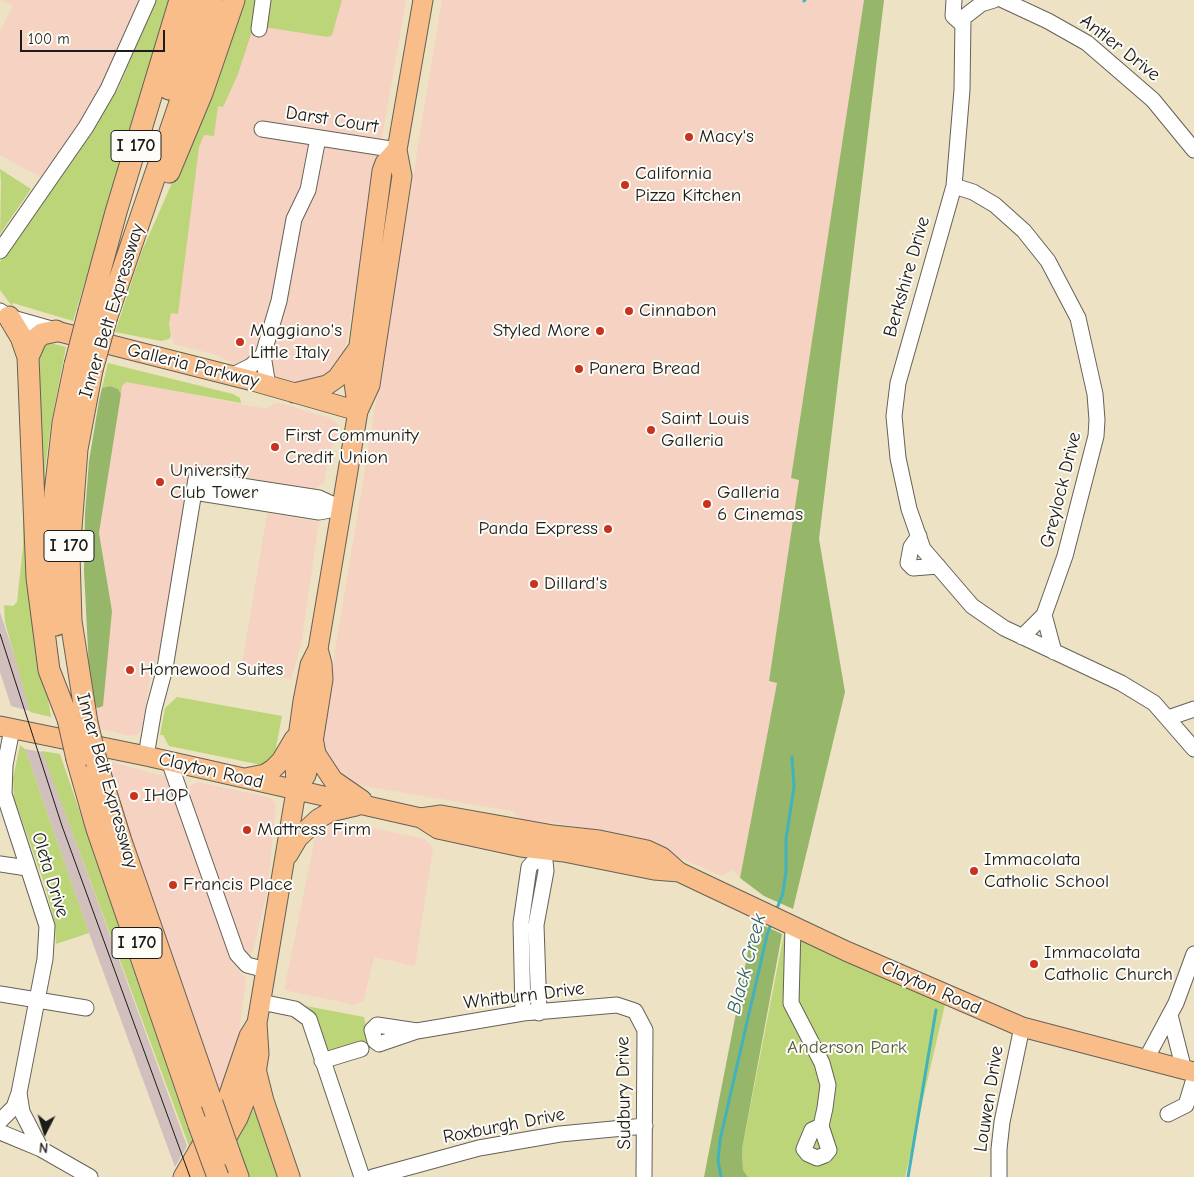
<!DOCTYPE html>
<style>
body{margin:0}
#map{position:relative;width:1194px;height:1177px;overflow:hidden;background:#ede2c4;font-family:"Comic Neue",sans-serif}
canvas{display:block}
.north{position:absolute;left:20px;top:1107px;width:50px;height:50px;-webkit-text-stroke:4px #fdfcf7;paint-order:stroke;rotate:185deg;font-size:14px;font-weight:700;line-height:20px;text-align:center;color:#1c1c1c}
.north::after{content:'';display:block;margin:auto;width:18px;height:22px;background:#1c1c1c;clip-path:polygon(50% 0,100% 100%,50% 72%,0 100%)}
.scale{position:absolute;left:20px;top:30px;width:145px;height:22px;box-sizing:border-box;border:2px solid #1c1c1c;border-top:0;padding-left:6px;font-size:15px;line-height:18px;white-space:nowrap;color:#1c1c1c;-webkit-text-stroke:4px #fdfcf7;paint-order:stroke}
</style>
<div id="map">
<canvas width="1194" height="1177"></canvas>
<div class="north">N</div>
<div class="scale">100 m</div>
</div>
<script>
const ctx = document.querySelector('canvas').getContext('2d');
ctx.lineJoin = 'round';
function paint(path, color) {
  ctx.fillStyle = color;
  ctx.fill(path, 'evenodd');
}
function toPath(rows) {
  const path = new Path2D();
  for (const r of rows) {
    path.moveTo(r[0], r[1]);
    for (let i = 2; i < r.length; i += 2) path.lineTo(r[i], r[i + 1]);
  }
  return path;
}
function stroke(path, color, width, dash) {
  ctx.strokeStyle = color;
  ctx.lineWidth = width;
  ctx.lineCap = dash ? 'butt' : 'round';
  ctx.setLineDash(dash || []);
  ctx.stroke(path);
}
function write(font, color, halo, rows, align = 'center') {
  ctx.font = font + ' "Comic Neue",sans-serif';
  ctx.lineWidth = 4;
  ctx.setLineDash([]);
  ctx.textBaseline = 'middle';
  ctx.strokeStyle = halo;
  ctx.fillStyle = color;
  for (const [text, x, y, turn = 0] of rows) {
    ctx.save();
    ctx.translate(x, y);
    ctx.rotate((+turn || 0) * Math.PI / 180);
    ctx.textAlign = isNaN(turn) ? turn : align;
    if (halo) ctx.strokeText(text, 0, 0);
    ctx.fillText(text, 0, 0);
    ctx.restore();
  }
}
const built = toPath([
 [1,0,142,0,100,93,44,179,0,155,0,31,13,6],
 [249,0,406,0,344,355,331,376,300,383,234,365,217,355,174,344,169,324,199,147,234,60],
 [442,0,864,0,791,478,799,480,769,681,777,683,740,878,732,870,722,876,667,852,602,831,556,823,522,821,512,811,352,784,343,779,323,747,323,724],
 [123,381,267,409,275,403,280,403,330,418,338,424,339,430,330,453,324,482,313,490,192,474,159,656,152,669,141,730,138,734,131,736,99,729,94,706,101,708,112,611,99,533],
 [267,513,319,522,301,645,291,679,241,670],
 [107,761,167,777,230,954,234,964,246,979,237,1046,220,1096,135,852],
 [198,782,271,798,276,804,267,892,253,951,249,956,243,954,189,796,190,786],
 [331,820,425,839,433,848,415,966,374,957,364,1000,355,1005,284,990,317,829]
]);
const industrial = toPath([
 [0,612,15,657,30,711,11,706,0,672],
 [25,749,43,752,187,1146,175,1167,89,933]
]);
const green = toPath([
 [156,0,171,0,73,321,13,303,12,306,0,290,0,262,118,89],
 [244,0,257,0,252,31,238,74,223,107,218,106,214,136,204,135,199,147,178,314,171,313,169,324,171,336,169,339,161,341,115,332,142,251,183,158],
 [268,0,342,0,332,35,328,37,264,27],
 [0,169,31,189,0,234,1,182],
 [43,341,66,347,51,424,45,469,45,527,35,355],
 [108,363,233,394,240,398,241,403,126,382,122,386,121,394,118,389,110,386,102,388],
 [23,488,35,621,51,717,30,712,5,622,4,605,13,606,17,602,23,547],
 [177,697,282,716,274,758,262,765,169,746,163,735,160,735,165,708],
 [20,745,25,749,89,933,56,944,55,923,45,886,14,798,13,778],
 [42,751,60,754,192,1140,189,1146],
 [786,923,947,996,905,1177,748,1177,743,1170,742,1149],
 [306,1006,364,1017,369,1041,327,1052,313,1012],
 [258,1101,285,1177,249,1177,236,1142]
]);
const forest = toPath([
 [864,0,884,0,819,539,845,692,793,909,764,896,740,878,777,683,769,681,799,480,791,478],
 [110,386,118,389,121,394,99,533,112,611,103,706,98,708,94,706,89,669,84,571,85,514,89,461,99,401,102,388],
 [754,921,782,934,742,1149,743,1170,748,1177,704,1177]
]);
const stream = toPath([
 [804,1,805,0],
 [776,911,783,893,786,871,786,839,794,787,792,757],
 [721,1177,718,1160,720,1140,767,935,772,921],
 [908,1177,936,1010]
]);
const minor = toPath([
 [954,0,953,16,963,25],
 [994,0,981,4,963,18,962,90,954,186,898,383,894,416,898,458,909,509,923,549,972,606,1004,628,1121,683,1154,703,1194,749],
 [1003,0,1048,21,1087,43,1153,100,1194,150],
 [259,29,263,0],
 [262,129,397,150],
 [954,186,973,192,995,205,1024,231,1048,261,1078,318,1095,394,1097,420,1096,436,1065,556,1044,615,1022,637],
 [0,251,86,127,108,89,148,0],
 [0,311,9,317,55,330],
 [231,376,251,366,263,355],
 [268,386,263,355,279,301,294,219,308,190,318,138],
 [194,492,319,512,341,508],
 [919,536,911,547,908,563,913,568,938,566],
 [1044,615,1054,652],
 [1168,718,1194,709],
 [12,729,5,765,4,794,47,926,45,959,19,1093,22,1112,41,1149],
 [146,756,154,709,165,668,196,479,319,498,341,508],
 [169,761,237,954,247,965,266,970],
 [0,864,27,868],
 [793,927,791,1003,822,1063,828,1085,825,1108,821,1126,829,1150,825,1155,817,1158,808,1154,804,1149,812,1130,821,1126],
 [0,994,86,1008],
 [261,1002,295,1009,309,1019,362,1177],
 [523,1013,521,923,529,867,544,851],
 [539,1013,536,925,546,871,544,851],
 [1170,1015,1184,1070],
 [417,1031,379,1044,375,1041,372,1030,377,1025,417,1031,523,1013,617,1005,635,1011,645,1030,644,1177],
 [322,1061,361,1049],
 [1145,1061,1176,1003,1194,954],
 [1168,1114,1186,1105,1194,1079],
 [0,1121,14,1107,19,1093],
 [0,1132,41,1149,90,1177],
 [373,1177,479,1148,560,1134,645,1126],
 [999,1177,999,1149,1002,1122,1022,1027]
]);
const major = toPath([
 [56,331,253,381,358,411],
 [294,393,327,385,337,378,357,350],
 [358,411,354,383,382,171,385,163,397,150],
 [0,726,146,756,421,818,441,815,553,835,599,840,647,850,662,857,679,872],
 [314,743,316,754,333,780,362,800],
 [245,778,265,774,273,769,281,761,294,739],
 [296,791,306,775,310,761,323,679,322,664,318,649],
 [421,818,438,829,521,847,564,852,654,870,679,872,846,951,1022,1027,1194,1072],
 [288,855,298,838,318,819,330,812,356,806],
 [183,1177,226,1103,249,1036,257,1023],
 [204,1177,238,1118,256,1073,259,1054,257,1023,296,791,295,759,303,701,310,665,318,649,358,411,370,385,402,176,397,150,423,0]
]);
const highway = toPath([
 [169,89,196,0],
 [169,172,202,93,234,0],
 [89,311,116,212,180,0],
 [107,316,199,47,212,0],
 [9,317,21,337,28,357,37,578,49,670,68,719],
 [28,357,36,339,42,334,56,331],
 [56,625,53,563,55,493,63,423,75,365],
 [87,723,71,621,69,555,77,449,92,370],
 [77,759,97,829,199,1125],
 [97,764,121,841,212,1103],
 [256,1073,263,1101,289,1177],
 [230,1155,238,1177]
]);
const tram = toPath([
 [0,634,62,826,190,1177]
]);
const highwayBridge = toPath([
 [75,365,89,311],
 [92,370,107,316],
 [68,719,77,759],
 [87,723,97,764],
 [212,1103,230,1155],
 [199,1125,218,1177]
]);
const markers = [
 [689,137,5,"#c8321e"],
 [625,185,5,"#c8321e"],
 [629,311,5,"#c8321e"],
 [600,331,5,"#c8321e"],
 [240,342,5,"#c8321e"],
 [579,369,5,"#c8321e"],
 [651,430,5,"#c8321e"],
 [275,447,5,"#c8321e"],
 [160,482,5,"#c8321e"],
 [707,504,5,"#c8321e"],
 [608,529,5,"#c8321e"],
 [534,584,5,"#c8321e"],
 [130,670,5,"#c8321e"],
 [134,796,5,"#c8321e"],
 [247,830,5,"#c8321e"],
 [974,871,5,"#c8321e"],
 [173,885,5,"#c8321e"],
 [1034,964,5,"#c8321e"]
];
const shields = [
 [136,146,50],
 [69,546,50],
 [137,943,50]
];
const shieldNames = [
 ["I 170",136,146],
 ["I 170",69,546],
 ["I 170",137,943]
];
const streetNames = [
 ["Antler Drive",1120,48,38],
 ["Darst Court",332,120,9],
 ["Berkshire Drive",907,277,-74],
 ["Inner Belt Expressway",112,311,-73],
 ["Galleria Parkway",193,366,14],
 ["Greylock Drive",1061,490,-76],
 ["Clayton Road",211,771,13],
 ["Inner Belt Expressway",107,781,74],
 ["Oleta Drive",50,875,73],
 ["Clayton Road",931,988,24],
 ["Whitburn Drive",524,996,-7],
 ["Sudbury Drive",624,1093,-91],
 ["Louwen Drive",989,1099,-81],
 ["Roxburgh Drive",504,1126,-11]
];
const poiNames = [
 ["Macy's",699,137],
 ["California",635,174],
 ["Pizza Kitchen",635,196],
 ["Cinnabon",639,311],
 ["Maggiano's",250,331],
 ["Little Italy",250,353],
 ["Styled More",590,331,"right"],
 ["Panera Bread",589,369],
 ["Saint Louis",661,419],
 ["Galleria",661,441],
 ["First Community",285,436],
 ["Credit Union",285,458],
 ["University",170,471],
 ["Club Tower",170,493],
 ["Galleria",717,493],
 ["6 Cinemas",717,515],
 ["Panda Express",598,529,"right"],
 ["Dillard's",544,584],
 ["Homewood Suites",140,670],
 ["IHOP",144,796],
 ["Mattress Firm",257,830],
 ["Immacolata",984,860],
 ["Catholic School",984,882],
 ["Francis Place",183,885],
 ["Immacolata",1044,953],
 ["Catholic Church",1044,975]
];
const parkNames = [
 ["Anderson Park",847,1048]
];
const waterNames = [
 ["Black Creek",747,964,-75]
];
paint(built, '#f5d2c2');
paint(industrial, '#d1bfbd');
paint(green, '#bdd579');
paint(forest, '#96b669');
stroke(stream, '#42b2bd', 3);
stroke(minor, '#656157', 17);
stroke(major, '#656157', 21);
stroke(highway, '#656157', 23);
stroke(minor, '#fff', 15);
stroke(major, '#f8bd89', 19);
stroke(highway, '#f8bd89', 21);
stroke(tram, '#1c1c1c', 1);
stroke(highwayBridge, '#656157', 23, []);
stroke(highwayBridge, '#f8bd89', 21);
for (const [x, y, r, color] of markers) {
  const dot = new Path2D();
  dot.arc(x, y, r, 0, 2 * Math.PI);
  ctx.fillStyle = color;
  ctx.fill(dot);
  stroke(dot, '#fdfcf7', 2);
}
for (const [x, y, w] of shields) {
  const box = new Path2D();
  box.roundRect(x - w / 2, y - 15.5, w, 31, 4);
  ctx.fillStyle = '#fdfcf7';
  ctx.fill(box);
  stroke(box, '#1c1c1c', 1);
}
write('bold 18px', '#1c1c1c', null, shieldNames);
write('19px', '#1c1c1c', '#fdfcf7', streetNames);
write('19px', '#1c1c1c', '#fdfcf7', poiNames, 'left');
write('19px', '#545d3d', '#fdfcf7', parkNames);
write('italic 20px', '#2d6064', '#fdfcf7', waterNames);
</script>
